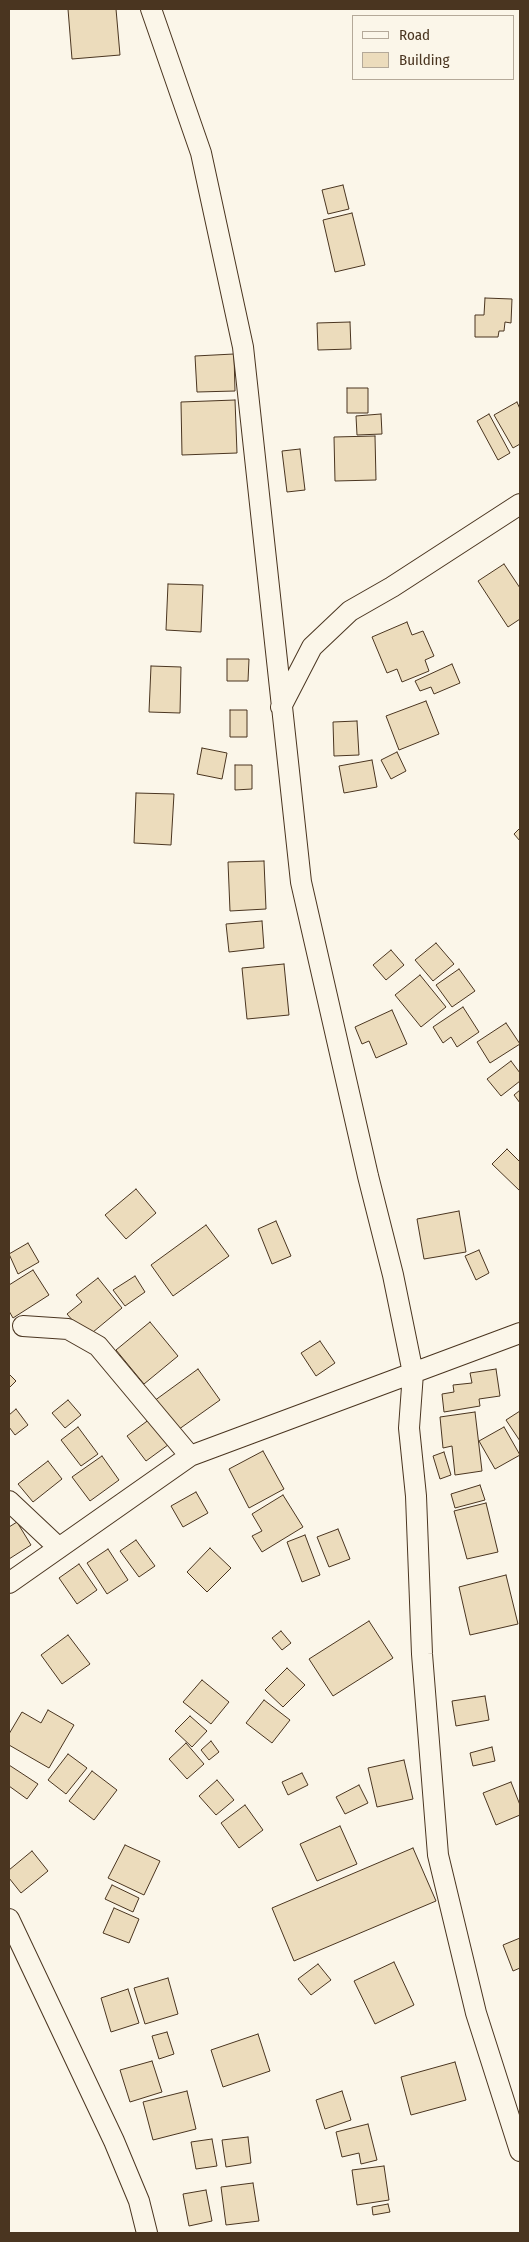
<!DOCTYPE html>
<style>
body{margin:0}
#map{position:relative;width:529px;height:2242px;overflow:hidden;background:#fbf6e9;font-family:"Fira Sans Condensed",sans-serif}
canvas{display:block}
.frame{position:absolute;inset:0;border:10px solid #4a3520;pointer-events:none}
.legend{position:absolute;left:352px;top:15px;width:162px;height:65px;box-sizing:border-box;background:#fbf6e9;border:1px solid #b4a999;margin:0;padding:6px 9px;list-style:none;font-size:15px;color:#4a3520}
.legend li{display:flex;align-items:center;gap:10px;height:25px}
.legend b{width:25px;border:1px solid #b4a999}
</style>
<div id="map">
<canvas width="529" height="2242"></canvas>
<div class="frame"></div>
<ul class="legend">
<li><b style="height:6px;background:#fbf6e9"></b>Road</li>
<li><b style="height:14px;background:#ecdcbc"></b>Building</li>
</ul>
</div>
<script>
const ctx = document.querySelector('canvas').getContext('2d');
ctx.lineJoin = 'round';
function paint(path, color) {
  ctx.fillStyle = color;
  ctx.fill(path, 'evenodd');
}
function toPath(rows) {
  const path = new Path2D();
  for (const r of rows) {
    path.moveTo(r[0], r[1]);
    for (let i = 2; i < r.length; i += 2) path.lineTo(r[i], r[i + 1]);
  }
  return path;
}
function stroke(path, color, width, dash) {
  ctx.strokeStyle = color;
  ctx.lineWidth = width;
  ctx.lineCap = dash ? 'butt' : 'round';
  ctx.setLineDash(dash || []);
  ctx.stroke(path);
}
const building = toPath([
 [68,9,116,9,120,55,72,59,68,9],
 [343,185,349,209,328,214,322,190,343,185],
 [352,213,365,265,335,272,323,220,352,213],
 [485,298,512,299,511,323,505,322,504,331,499,331,498,337,475,337,475,315,484,315,485,298],
 [350,322,351,349,318,350,317,323,350,322],
 [234,354,235,391,197,392,195,356,234,354],
 [347,388,368,388,368,413,347,413,347,388],
 [235,400,237,453,182,455,181,402,235,400],
 [517,402,520,409,520,444,513,448,494,415,517,402],
 [381,414,382,434,357,435,356,416,381,414],
 [489,414,510,453,498,460,477,421,489,414],
 [375,436,376,480,335,481,334,437,375,436],
 [300,449,305,490,287,492,282,451,300,449],
 [504,564,520,588,520,619,508,627,478,581,504,564],
 [168,584,203,585,201,632,166,630,168,584],
 [407,622,412,635,423,631,434,656,425,660,429,671,402,682,397,669,387,673,372,637,407,622],
 [227,659,249,659,248,681,227,681,227,659],
 [452,664,460,683,434,694,431,687,420,691,415,681,452,664],
 [151,666,181,667,180,713,149,712,151,666],
 [426,701,439,734,399,750,386,716,426,701],
 [230,710,247,710,247,737,230,737,230,710],
 [357,721,359,755,334,756,333,722,357,721],
 [202,748,227,753,222,779,197,774,202,748],
 [397,752,406,771,391,779,381,760,397,752],
 [372,760,377,787,344,793,339,766,372,760],
 [235,765,252,765,252,789,235,790,235,765],
 [136,793,174,794,171,845,134,843,136,793],
 [520,828,520,841,514,834,520,828],
 [264,861,266,909,230,911,228,862,264,861],
 [262,921,264,948,229,952,226,924,262,921],
 [436,943,454,964,433,981,415,960,436,943],
 [391,950,404,965,386,980,373,965,391,950],
 [284,964,289,1015,247,1019,242,968,284,964],
 [459,969,475,991,452,1007,436,985,459,969],
 [420,975,446,1007,421,1027,395,995,420,975],
 [463,1007,479,1032,457,1047,451,1037,443,1043,433,1027,463,1007],
 [392,1010,407,1044,376,1058,369,1041,362,1044,355,1027,392,1010],
 [506,1023,520,1044,490,1063,477,1042,506,1023],
 [511,1061,520,1073,520,1081,501,1096,487,1079,511,1061],
 [520,1090,520,1103,514,1095,520,1090],
 [507,1149,520,1162,520,1191,492,1164,507,1149],
 [136,1189,156,1213,126,1239,105,1215,136,1189],
 [459,1211,466,1252,424,1259,417,1219,459,1211],
 [276,1221,291,1256,272,1264,258,1229,276,1221],
 [206,1225,229,1256,173,1296,151,1265,206,1225],
 [28,1243,39,1262,18,1274,9,1254,28,1243],
 [479,1250,489,1273,476,1280,465,1256,479,1250],
 [33,1270,49,1295,13,1318,9,1311,9,1285,33,1270],
 [135,1276,145,1292,125,1306,113,1290,135,1276],
 [98,1278,122,1308,87,1337,67,1314,82,1302,76,1295,98,1278],
 [150,1322,178,1356,144,1384,116,1350,150,1322],
 [320,1341,335,1363,316,1376,301,1353,320,1341],
 [198,1369,220,1400,175,1432,154,1401,198,1369],
 [496,1369,500,1396,479,1399,480,1406,444,1412,442,1394,454,1392,453,1385,472,1383,470,1373,496,1369],
 [9,1374,16,1381,9,1388,9,1374],
 [68,1400,81,1415,65,1428,52,1413,68,1400],
 [16,1409,28,1425,15,1435,9,1427,9,1415,16,1409],
 [520,1411,520,1441,506,1420,520,1411],
 [475,1412,482,1471,455,1475,452,1446,443,1448,440,1417,475,1412],
 [154,1416,172,1442,146,1461,127,1436,154,1416],
 [78,1427,98,1454,81,1466,61,1440,78,1427],
 [504,1427,520,1455,495,1469,479,1441,504,1427],
 [263,1451,284,1489,249,1508,229,1469,263,1451],
 [444,1452,451,1475,440,1479,433,1456,444,1452],
 [102,1456,119,1480,90,1501,72,1477,102,1456],
 [48,1461,62,1479,33,1502,18,1484,48,1461],
 [480,1485,485,1500,455,1508,451,1494,480,1485],
 [196,1492,208,1513,183,1527,171,1506,196,1492],
 [283,1495,303,1527,262,1552,252,1536,262,1531,252,1514,283,1495],
 [486,1503,498,1552,467,1559,454,1511,486,1503],
 [17,1522,31,1545,9,1559,9,1527,17,1522],
 [338,1529,350,1559,329,1567,317,1537,338,1529],
 [305,1535,320,1575,302,1582,287,1542,305,1535],
 [136,1540,155,1566,139,1577,120,1551,136,1540],
 [210,1548,231,1568,207,1592,187,1572,210,1548],
 [108,1549,128,1580,107,1594,87,1563,108,1549],
 [79,1564,97,1590,77,1604,59,1578,79,1564],
 [506,1575,518,1624,470,1635,459,1587,506,1575],
 [369,1621,393,1658,333,1696,309,1659,369,1621],
 [281,1631,291,1643,282,1650,272,1638,281,1631],
 [68,1635,90,1664,62,1684,41,1655,68,1635],
 [287,1668,305,1685,283,1707,265,1690,287,1668],
 [202,1680,229,1702,211,1724,183,1702,202,1680],
 [485,1696,489,1720,456,1726,452,1701,485,1696],
 [264,1700,290,1720,272,1743,246,1723,264,1700],
 [48,1710,74,1725,49,1768,9,1745,9,1734,22,1712,41,1723,48,1710],
 [190,1716,207,1731,192,1747,175,1731,190,1716],
 [211,1741,219,1752,209,1760,201,1750,211,1741],
 [186,1743,204,1764,187,1779,169,1759,186,1743],
 [492,1747,495,1761,473,1766,470,1753,492,1747],
 [68,1754,87,1768,66,1794,48,1780,68,1754],
 [404,1760,413,1799,377,1807,368,1768,404,1760],
 [9,1765,38,1784,27,1799,9,1786,9,1765],
 [92,1771,117,1790,94,1820,69,1801,92,1771],
 [302,1773,308,1785,288,1795,282,1782,302,1773],
 [217,1780,234,1800,216,1815,199,1796,217,1780],
 [511,1782,520,1805,520,1815,496,1825,483,1793,511,1782],
 [359,1785,368,1803,345,1814,336,1797,359,1785],
 [245,1805,263,1830,239,1848,221,1823,245,1805],
 [340,1826,357,1864,317,1881,300,1844,340,1826],
 [125,1845,160,1861,144,1895,108,1878,125,1845],
 [413,1848,436,1901,294,1961,272,1908,413,1848],
 [32,1851,48,1871,21,1893,9,1878,9,1870,32,1851],
 [112,1885,139,1898,133,1912,105,1899,112,1885],
 [114,1908,139,1919,129,1943,103,1933,114,1908],
 [520,1938,520,1968,513,1971,503,1945,520,1938],
 [394,1962,414,2005,375,2024,354,1981,394,1962],
 [318,1964,331,1980,311,1995,298,1979,318,1964],
 [168,1978,178,2014,145,2024,134,1988,168,1978],
 [128,1989,139,2023,111,2032,101,1998,128,1989],
 [167,2032,174,2054,159,2059,152,2036,167,2032],
 [258,2034,270,2071,223,2087,211,2050,258,2034],
 [152,2061,162,2092,130,2102,120,2070,152,2061],
 [455,2062,466,2100,411,2115,401,2077,455,2062],
 [187,2091,196,2129,153,2140,143,2102,187,2091],
 [342,2091,351,2120,325,2129,316,2100,342,2091],
 [368,2124,377,2160,361,2164,359,2153,342,2157,336,2132,368,2124],
 [248,2137,251,2163,226,2167,222,2140,248,2137],
 [212,2139,217,2166,196,2169,191,2142,212,2139],
 [384,2166,389,2200,357,2205,352,2170,384,2166],
 [253,2183,259,2221,226,2225,221,2187,253,2183],
 [206,2190,212,2221,189,2226,183,2194,206,2190],
 [388,2204,390,2212,373,2215,372,2207,388,2204]
]);
const minor = toPath([
 [151,9,201,153,243,347,301,882,368,1176,393,1275,413,1373,409,1428,416,1496,422,1654,438,1855,476,2013,520,2151],
 [281,707,312,647,350,611,392,587,520,504],
 [23,1326,68,1329,98,1346,190,1456],
 [9,1501,59,1548],
 [9,1583,190,1456,520,1333],
 [9,1919,114,2141,139,2201,147,2233]
]);
paint(building, '#ecdcbc');
stroke(building, '#4a3520', 1);
stroke(minor, '#4a3520', 22);
stroke(minor, '#fbf6e9', 20);
</script>
